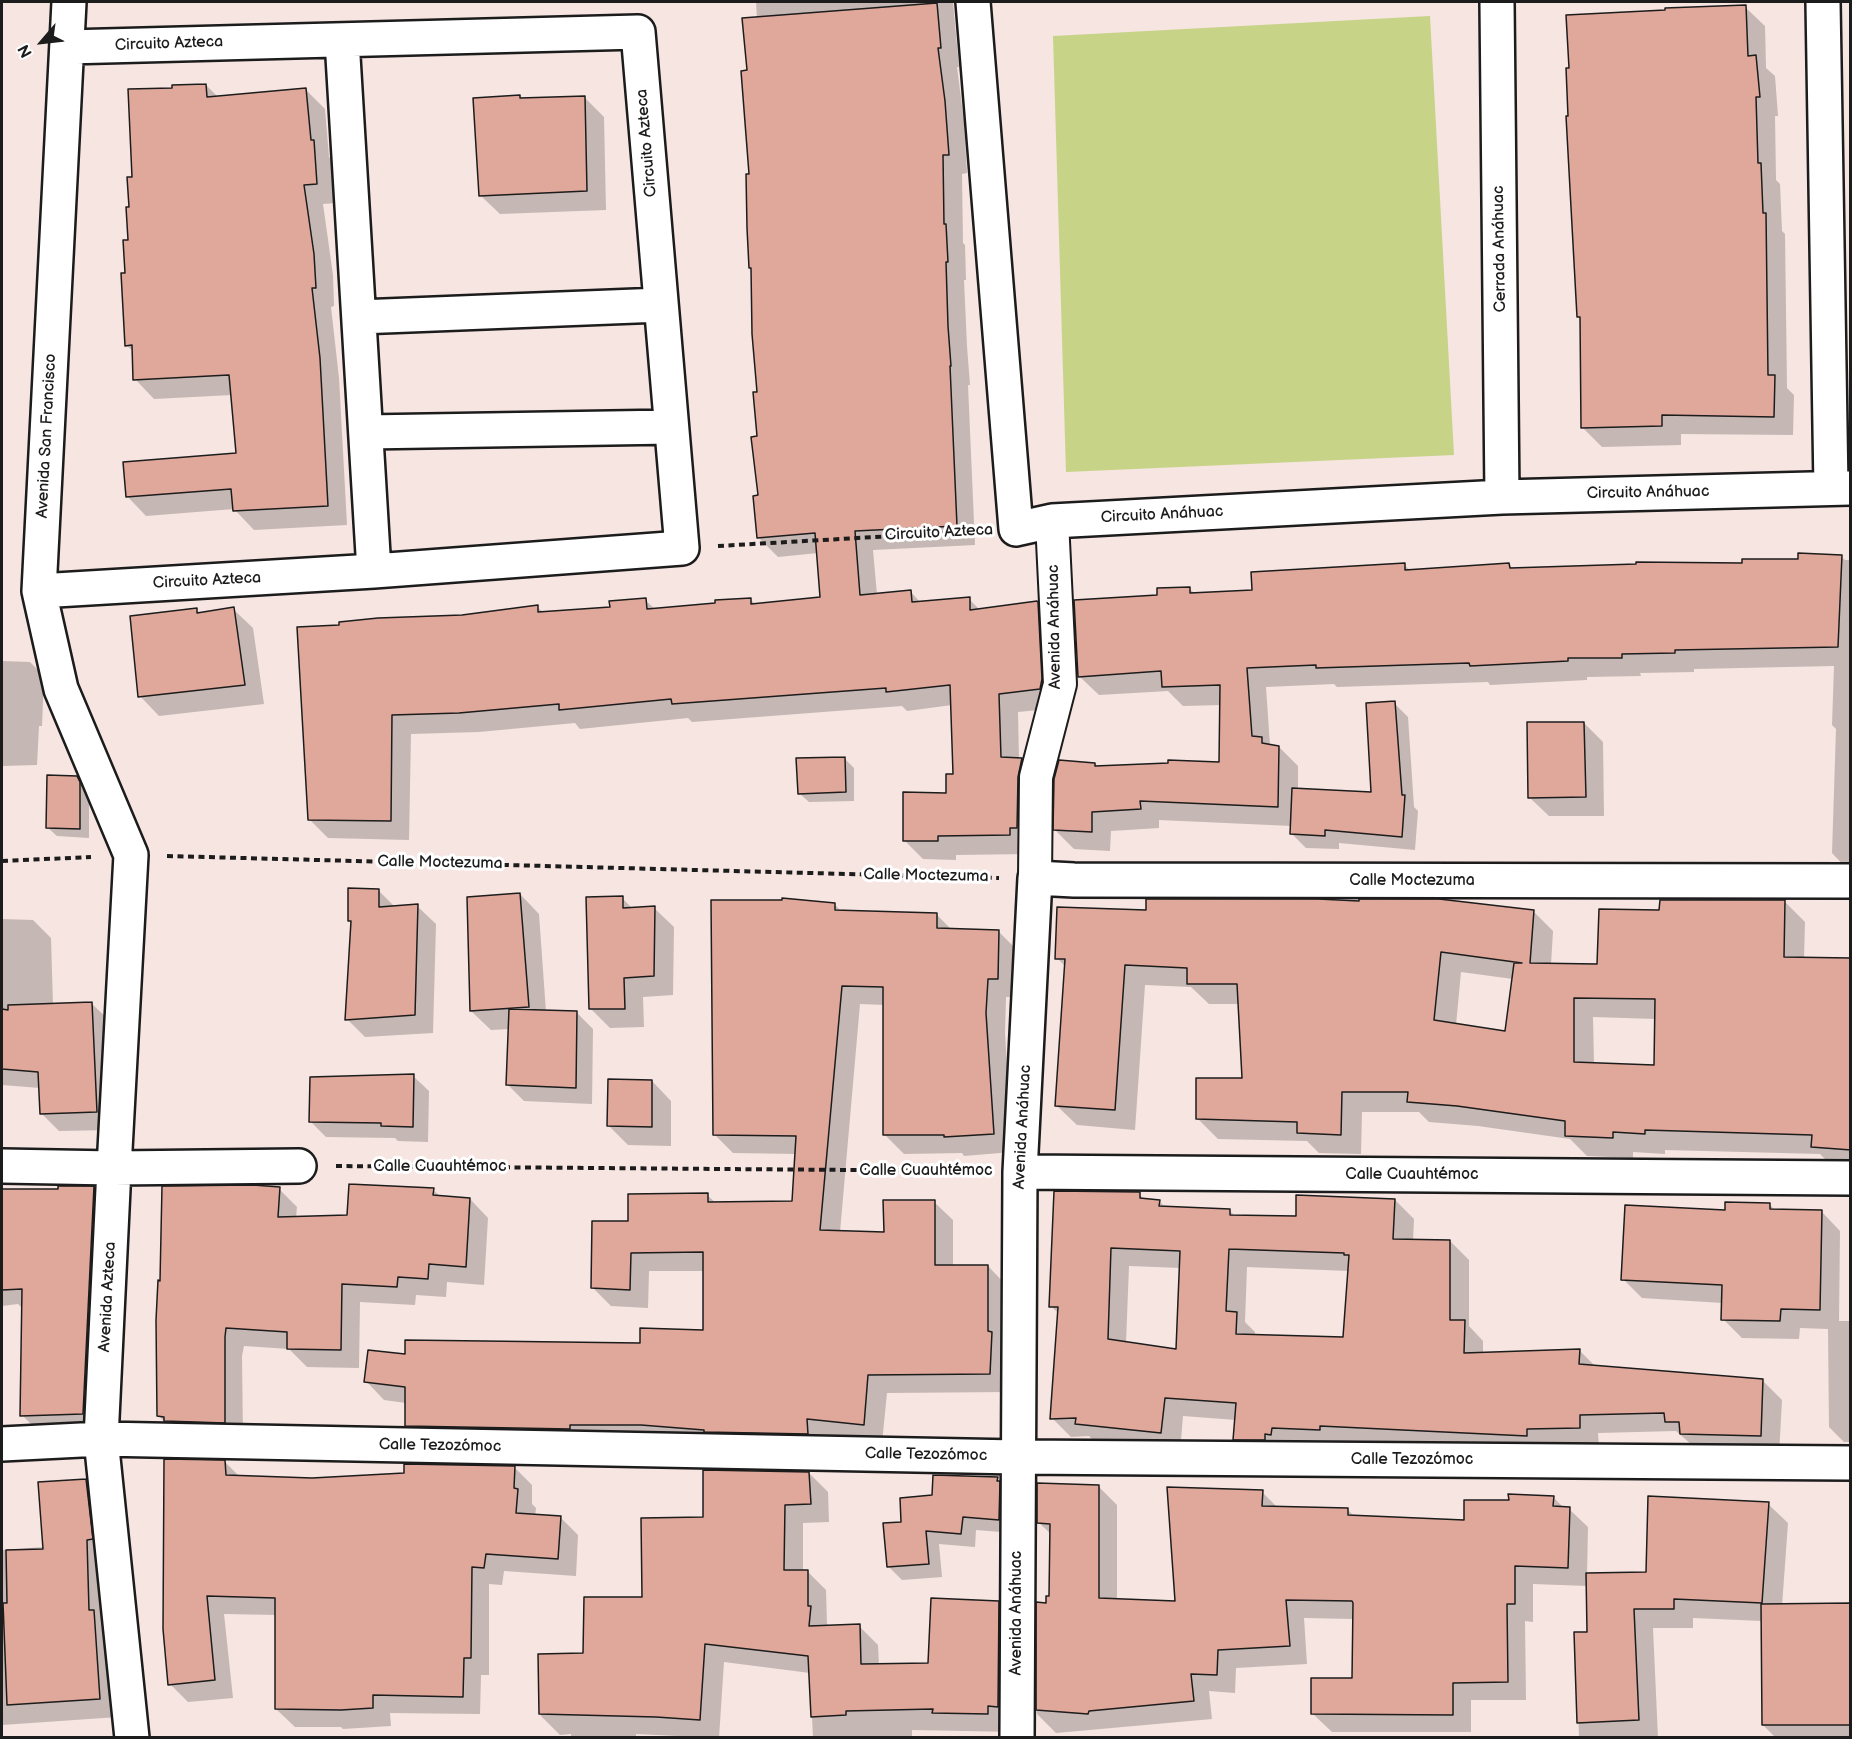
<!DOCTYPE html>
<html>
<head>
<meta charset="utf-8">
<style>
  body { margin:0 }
  #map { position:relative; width:1852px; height:1739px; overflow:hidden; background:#f6e5e1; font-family:"Balsamiq Sans",sans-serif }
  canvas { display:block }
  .frame { position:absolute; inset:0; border:3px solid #1c1c1c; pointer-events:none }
  .north { position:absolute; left:12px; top:12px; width:60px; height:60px; -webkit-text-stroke:4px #fff; paint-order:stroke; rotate:242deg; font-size:16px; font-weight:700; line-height:24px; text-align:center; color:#1c1c1c }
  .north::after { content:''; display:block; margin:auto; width:21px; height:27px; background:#1c1c1c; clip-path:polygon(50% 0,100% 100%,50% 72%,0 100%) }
</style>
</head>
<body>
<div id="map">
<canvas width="1852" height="1739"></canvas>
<div class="frame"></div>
<div class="north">N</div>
</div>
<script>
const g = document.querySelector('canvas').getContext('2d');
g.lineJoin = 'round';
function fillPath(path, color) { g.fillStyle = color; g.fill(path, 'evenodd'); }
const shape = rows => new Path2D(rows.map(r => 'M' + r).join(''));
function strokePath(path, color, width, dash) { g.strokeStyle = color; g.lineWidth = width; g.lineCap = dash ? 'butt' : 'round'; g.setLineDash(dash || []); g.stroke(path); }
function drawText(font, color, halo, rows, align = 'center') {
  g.font = font + ' "Balsamiq Sans",sans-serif'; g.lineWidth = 6; g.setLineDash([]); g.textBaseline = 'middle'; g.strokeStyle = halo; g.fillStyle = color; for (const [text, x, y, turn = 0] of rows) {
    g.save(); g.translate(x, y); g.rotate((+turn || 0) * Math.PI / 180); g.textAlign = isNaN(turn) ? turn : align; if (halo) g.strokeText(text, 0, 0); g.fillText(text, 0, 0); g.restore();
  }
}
fillPath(shape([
  [1430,16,1454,455,1066,472,1053,36]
]), '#c7d387');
fillPath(shape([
  [756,2,953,2,959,67,957,67,964,122,967,173,962,174,963,243,965,245,966,280,964,280,967,346,970,385,968,385,975,545,873,550,877,595,910,591,921,603,969,599,980,610,1036,602,1057,623,1059,708,1018,712,1019,760,1041,779,1028,854,956,855,956,860,923,859,904,840,948,794,955,776,952,705,907,711,902,706,692,722,688,718,580,729,575,723,479,732,411,734,409,840,328,838,309,819,462,616,537,607,544,613,611,609,645,600,656,610,750,599,756,605,822,598,818,553,778,557,758,537,759,393,750,176,749,71,757,18],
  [1745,7,1765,26,1766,68,1775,76,1778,116,1775,116,1776,180,1780,184,1782,231,1785,234,1787,388,1794,395,1793,435,1681,434,1681,445,1602,447,1582,427,1582,320,1578,316],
  [206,85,218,97,306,90,325,109,329,157,333,161,336,203,323,204,333,275,334,306,331,307,339,378,347,525,254,530,234,509,146,516,127,496,237,455,232,395,154,399,135,379,134,352,126,345,127,274,133,178,174,89],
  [519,96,522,99,585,98,604,117,606,210,500,214,480,195],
  [1841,557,1845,560,1850,560,1850,872,1832,853,1836,729,1832,725,1834,666,1694,669,1694,672,1640,673,1641,676,1587,677,1587,680,1490,685,1488,682,1337,687,1334,684,1266,687,1270,746,1279,747,1298,766,1298,790,1372,794,1394,703,1408,717,1414,807,1418,811,1415,850,1339,843,1339,849,1306,848,1292,834,1292,826,1159,820,1159,828,1111,831,1110,851,1074,849,1055,830,1094,764,1097,767,1221,764,1222,705,1183,706,1168,691,1099,695,1079,676,1159,596,1189,588,1195,594,1254,591,1404,565,1411,571,1509,565,1513,569,1744,564],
  [233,609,253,628,264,704,159,716,140,696,197,610,201,614],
  [2,661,30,662,44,676,42,726,39,726,37,765,2,766],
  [1584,723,1603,742,1604,816,1549,816,1529,797],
  [844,758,854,768,854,801,809,802,799,793],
  [77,777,86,787,89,793,89,838,57,836,47,827],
  [378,890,395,907,417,906,436,924,433,1033,365,1037,347,1019,352,923,349,920],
  [520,894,539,914,546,1012,576,1012,593,1029,592,1104,524,1101,507,1084,510,1029,491,1030,471,1011],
  [622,898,633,909,654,908,674,927,673,995,643,997,644,1027,610,1028,590,1008],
  [1784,901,1805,922,1804,959,1850,960,1850,1168,1833,1167,1820,1154,1665,1150,1665,1154,1633,1152,1633,1158,1587,1156,1570,1139,1478,1126,1429,1122,1419,1112,1362,1112,1361,1154,1319,1153,1307,1141,1218,1139,1198,1119,1244,1079,1240,1004,1209,1004,1191,987,1145,985,1135,1130,1077,1125,1056,1105,1066,967,1057,958,1147,912,1533,911,1553,931,1551,965,1599,965,1660,912],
  [1461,972,1513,979,1506,1033,1456,1025],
  [1593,1017,1656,1019,1655,1066,1594,1064],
  [835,905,842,912,937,915,952,930,998,931,1017,950,1016,997,1006,997,1005,1033,1012,1152,964,1156,962,1153,904,1154,885,1135,885,1005,860,1004,840,1232,885,1233,934,1202,953,1220,953,1266,988,1266,1006,1285,1008,1392,887,1393,882,1443,425,1444,406,1426,406,1403,384,1400,366,1381,407,1356,641,1344,704,1331,704,1271,649,1271,648,1308,611,1306,592,1287,630,1223,707,1195,716,1203,794,1202,797,1154,733,1153,714,1134],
  [2,919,33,920,51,938,53,1005,91,1003,110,1021,114,1130,59,1131,41,1113,40,1088,2,1085],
  [413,1076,429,1091,428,1142,398,1141,395,1138,326,1137,310,1121],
  [652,1081,671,1101,671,1146,628,1145,608,1125],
  [94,1188,113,1207,102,1432,41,1434,22,1415,22,1308,18,1304,2,1306,2,1191],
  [279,1189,297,1207,296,1218,349,1216,433,1190,441,1197,470,1199,488,1218,484,1285,447,1282,446,1297,416,1295,415,1305,360,1302,359,1368,307,1367,289,1349,244,1346,242,1356,243,1440,177,1434,159,1416],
  [1139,1194,1145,1200,1159,1201,1166,1208,1229,1210,1235,1216,1297,1218,1395,1200,1414,1219,1413,1241,1450,1241,1469,1260,1469,1326,1483,1341,1483,1354,1579,1350,1596,1367,1763,1381,1782,1400,1779,1455,1700,1452,1676,1431,1598,1433,1599,1447,1253,1458,1234,1439,1236,1420,1183,1416,1180,1452,1096,1443,1089,1436,1071,1437,1052,1418,1059,1314,1051,1306],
  [1129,1266,1181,1268,1177,1351,1126,1343],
  [1247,1267,1349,1271,1345,1339,1255,1336,1255,1332,1245,1322],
  [1770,1205,1775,1210,1821,1211,1840,1231,1839,1321,1850,1321,1850,1442,1844,1442,1829,1427,1828,1329,1800,1328,1799,1339,1742,1338,1723,1319,1723,1303,1642,1298,1623,1279,1726,1212],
  [225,1462,240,1477,312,1479,514,1467,532,1485,532,1504,536,1508,535,1516,560,1517,578,1535,576,1576,504,1571,502,1585,489,1584,489,1675,481,1675,480,1714,390,1713,391,1726,343,1729,341,1727,295,1727,276,1709,276,1615,224,1614,233,1698,188,1702,170,1684],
  [809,1473,828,1492,829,1522,803,1523,803,1571,807,1571,826,1590,827,1624,830,1627,859,1626,878,1645,879,1665,929,1665,998,1602,1017,1621,1017,1732,912,1730,912,1738,813,1738,810,1673,724,1662,719,1738,636,1734,636,1738,571,1738,571,1734,560,1735,541,1716,539,1656,584,1655,643,1599,705,1519],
  [997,1479,1011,1492,1013,1533,976,1530,975,1547,939,1544,942,1577,902,1580,888,1566,903,1523],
  [86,1480,104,1499,118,1717,2,1725,2,1550,44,1547],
  [1098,1486,1117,1505,1117,1600,1176,1603,1262,1492,1278,1508,1348,1510,1354,1516,1466,1521,1511,1502,1553,1497,1564,1508,1569,1509,1588,1527,1587,1575,1647,1574,1768,1504,1788,1523,1782,1606,1850,1605,1850,1738,1776,1738,1763,1725,1762,1621,1693,1618,1693,1628,1653,1628,1658,1738,1579,1738,1576,1634,1588,1634,1588,1586,1533,1584,1533,1622,1525,1621,1526,1700,1471,1700,1471,1732,1332,1732,1313,1714,1353,1680,1354,1619,1304,1618,1307,1664,1236,1668,1235,1693,1209,1691,1212,1719,1056,1733,1037,1714,1038,1604,1047,1604,1051,1597,1052,1535,1038,1522]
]), '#0003');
const building = shape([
  [937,3,941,48,938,48,945,101,949,155,943,155,944,224,946,224,948,262,946,262,948,326,951,366,950,366,957,526,855,531,860,595,911,590,912,602,970,597,970,610,1037,601,1038,602,1042,679,1040,689,999,694,1001,757,1022,758,1018,777,1017,828,1010,828,1010,835,938,836,938,841,903,841,903,792,946,793,946,774,953,774,950,685,886,692,886,688,672,704,671,699,559,710,559,704,459,713,392,715,391,821,308,820,297,627,339,625,339,622,378,618,462,615,538,605,538,612,610,607,609,601,646,598,647,609,715,603,715,600,751,598,751,604,820,597,815,533,757,538,753,496,758,495,751,437,757,436,753,392,757,392,752,334,751,268,749,268,747,228,746,174,749,174,741,71,747,70,742,18,937,3],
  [1746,5,1748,56,1756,55,1760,97,1756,97,1758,163,1761,163,1763,213,1766,213,1768,375,1775,375,1774,417,1662,415,1662,426,1581,428,1580,317,1577,317,1566,116,1568,116,1566,68,1569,68,1566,15,1665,10,1665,8,1746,5],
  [206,84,207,97,306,88,311,140,314,140,317,184,304,185,314,254,316,288,312,288,320,358,328,506,233,511,231,489,126,497,123,462,236,453,229,375,133,380,132,345,125,346,121,273,125,273,123,240,128,240,126,207,129,207,127,177,132,177,128,89,172,88,172,85,206,84],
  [520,95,520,98,585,96,587,191,479,196,473,98,520,95],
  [1798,553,1842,555,1838,647,1675,650,1675,653,1622,654,1622,658,1568,658,1568,661,1470,666,1469,663,1316,668,1316,665,1247,668,1252,736,1262,737,1262,743,1279,746,1278,807,1140,801,1141,809,1092,812,1092,832,1053,830,1054,779,1059,760,1095,763,1095,766,1168,763,1168,760,1219,762,1220,685,1162,687,1161,671,1078,677,1074,600,1157,595,1157,588,1190,587,1190,593,1252,590,1251,572,1405,563,1405,570,1509,563,1510,568,1636,564,1636,562,1742,563,1742,559,1798,559,1798,553],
  [234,607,245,685,138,697,130,616,197,608,197,613,234,607],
  [1395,701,1402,795,1405,795,1402,837,1325,830,1325,836,1290,834,1292,788,1371,792,1366,703,1395,701],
  [1527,722,1584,722,1586,797,1528,798,1527,722],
  [845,757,846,792,798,794,796,758,845,757],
  [47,775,77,776,80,782,80,829,46,828,47,775],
  [348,888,379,889,379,907,418,904,415,1015,345,1020,351,921,348,921,348,888],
  [520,893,529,1007,470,1011,467,897,520,893],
  [623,896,623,908,655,906,654,976,624,978,625,1009,589,1009,586,897,623,896],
  [782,898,835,903,835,910,937,913,937,928,999,930,998,979,988,979,986,1013,994,1134,944,1137,944,1135,883,1135,883,987,842,986,820,1230,884,1232,883,1200,935,1200,935,1265,988,1265,988,1331,992,1332,990,1374,868,1375,864,1425,807,1419,808,1434,704,1432,704,1430,641,1425,570,1425,570,1429,405,1426,405,1387,364,1382,368,1350,405,1354,405,1340,640,1343,640,1328,703,1330,703,1252,631,1253,630,1290,591,1288,592,1221,628,1221,628,1194,708,1193,708,1202,792,1201,796,1136,713,1135,711,900,782,900,782,898],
  [1146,899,1318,899,1359,901,1359,899,1439,899,1534,910,1530,963,1597,964,1599,909,1659,910,1660,900,1785,900,1784,957,1851,958,1851,1150,1811,1147,1812,1135,1645,1130,1645,1134,1613,1132,1613,1138,1565,1136,1565,1121,1457,1106,1407,1102,1408,1092,1342,1092,1341,1135,1297,1133,1297,1122,1196,1119,1196,1078,1242,1078,1237,984,1187,984,1187,968,1125,965,1115,1110,1055,1106,1065,959,1055,959,1057,907,1146,910,1146,899],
  [1441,952,1522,963,1514,963,1505,1031,1434,1020,1441,952],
  [1574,998,1655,999,1654,1065,1574,1062,1574,998],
  [92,1002,97,1112,40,1114,38,1072,2,1069,2,1009,8,1010,8,1005,92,1002],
  [509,1009,577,1011,576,1088,506,1085,509,1009],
  [414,1074,413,1127,381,1126,381,1123,309,1122,310,1077,414,1074],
  [608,1079,652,1080,652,1127,607,1126,608,1079],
  [349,1184,434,1188,433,1195,470,1198,466,1267,429,1264,428,1279,398,1277,397,1287,342,1284,341,1350,287,1349,287,1332,226,1328,225,1337,225,1423,164,1421,164,1417,157,1416,156,1320,158,1280,160,1281,162,1186,253,1185,280,1187,278,1217,347,1215,349,1184],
  [58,1186,94,1186,83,1414,20,1416,22,1289,2,1290,2,1189,58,1189,58,1186],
  [1054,1191,1140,1192,1140,1198,1160,1200,1159,1206,1230,1209,1230,1215,1296,1216,1296,1195,1395,1199,1393,1239,1450,1240,1450,1320,1465,1320,1464,1353,1580,1349,1579,1364,1763,1379,1761,1436,1680,1434,1679,1422,1665,1422,1664,1413,1580,1415,1580,1428,1527,1429,1527,1436,1320,1426,1320,1430,1272,1428,1271,1435,1265,1434,1265,1440,1233,1440,1236,1403,1165,1398,1161,1433,1075,1424,1076,1418,1050,1419,1058,1307,1049,1307,1054,1191],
  [1111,1248,1180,1251,1176,1349,1108,1339,1111,1248],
  [1229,1249,1344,1253,1344,1255,1349,1255,1343,1337,1236,1334,1237,1312,1226,1311,1229,1249],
  [1725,1202,1770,1203,1770,1209,1822,1210,1820,1310,1781,1309,1780,1321,1721,1320,1722,1285,1621,1280,1625,1205,1725,1210,1725,1202],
  [164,1459,225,1460,226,1475,312,1478,404,1473,404,1464,515,1466,514,1488,518,1489,516,1513,561,1516,558,1559,486,1554,484,1568,472,1567,471,1658,464,1658,463,1697,373,1695,373,1708,341,1710,275,1709,275,1598,207,1596,215,1680,168,1685,163,1629,164,1459],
  [703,1470,809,1472,811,1504,785,1505,784,1570,808,1570,808,1606,811,1606,809,1626,860,1624,861,1664,928,1663,931,1598,999,1601,998,1707,988,1706,988,1714,932,1713,933,1709,846,1711,846,1715,811,1717,808,1656,705,1644,700,1720,656,1717,539,1714,538,1654,583,1653,584,1597,642,1597,641,1518,703,1517,703,1470],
  [933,1475,998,1477,997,1481,1000,1481,999,1520,963,1517,961,1534,926,1531,929,1564,887,1567,883,1523,901,1522,900,1498,932,1495,933,1475],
  [86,1479,93,1539,87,1540,89,1610,94,1610,100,1699,7,1705,3,1603,7,1603,6,1550,43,1549,38,1482,86,1479],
  [1037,1483,1099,1485,1099,1598,1175,1601,1167,1487,1263,1490,1262,1506,1348,1508,1348,1515,1464,1520,1464,1500,1509,1500,1508,1494,1554,1496,1553,1506,1570,1507,1568,1568,1515,1566,1515,1604,1507,1604,1508,1682,1453,1683,1453,1715,1311,1714,1311,1678,1352,1678,1353,1603,1352,1601,1286,1600,1290,1646,1218,1650,1217,1675,1191,1674,1194,1701,1089,1711,1088,1714,1036,1710,1036,1602,1046,1603,1046,1596,1049,1596,1050,1524,1037,1523,1037,1483],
  [1648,1496,1769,1502,1762,1603,1674,1599,1674,1609,1634,1609,1639,1720,1577,1723,1574,1632,1587,1632,1586,1573,1646,1572,1648,1496],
  [1851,1603,1851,1725,1762,1725,1761,1604,1851,1603]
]);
fillPath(building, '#e0a89a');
strokePath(building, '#1c1c1c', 1.5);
const pedestrian = shape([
  [1035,878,1036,777,1060,684,1052,521]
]);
const minor = shape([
  [69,2,39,591,61,689,131,855,114,1168,101,1439,132,1738],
  [973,2,1016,529,1052,521,1502,497,1850,488],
  [1497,2,1502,497],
  [1823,2,1831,488],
  [342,40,374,571],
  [359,317,661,305],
  [366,432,671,427],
  [39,591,374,571,682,548,638,32,67,47],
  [2,1166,114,1168,299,1166],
  [1020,1172,1850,1178],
  [2,1444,101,1439,1017,1457,1850,1463],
  [1017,1738,1020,1172,1035,878,1074,880,1850,881]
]);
strokePath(pedestrian, '#1c1c1c', 36);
strokePath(minor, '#1c1c1c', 38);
strokePath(shape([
  [718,546,980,531],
  [167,856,999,878],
  [2,861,91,857],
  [336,1166,983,1171]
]), '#1c1c1c', 4, [6, 4.5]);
strokePath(pedestrian, '#fff', 32);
strokePath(minor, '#fff', 33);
drawText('16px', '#1c1c1c', '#fff', [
  ["Circuito Azteca",169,44,-2],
  ["Circuito Azteca",647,143,-95],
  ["Cerrada Anáhuac",1500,249,-91],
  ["Avenida San Francisco",47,436,-87],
  ["Circuito Anáhuac",1648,493,-1],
  ["Circuito Anáhuac",1162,515,-3],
  ["Circuito Azteca",939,533,-3],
  ["Circuito Azteca",207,581,-3],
  ["Avenida Anáhuac",1055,627,-91],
  ["Calle Moctezuma",440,863,1],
  ["Calle Moctezuma",926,876,1],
  ["Calle Moctezuma",1412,881],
  ["Avenida Anáhuac",1023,1127,-87],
  ["Calle Cuauhtémoc",440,1167],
  ["Calle Cuauhtémoc",926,1171],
  ["Calle Cuauhtémoc",1412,1175],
  ["Avenida Azteca",108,1297,-87],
  ["Calle Tezozómoc",440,1446,1],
  ["Calle Tezozómoc",926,1455,1],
  ["Calle Tezozómoc",1412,1460],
  ["Avenida Anáhuac",1017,1613,-90]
]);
</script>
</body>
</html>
